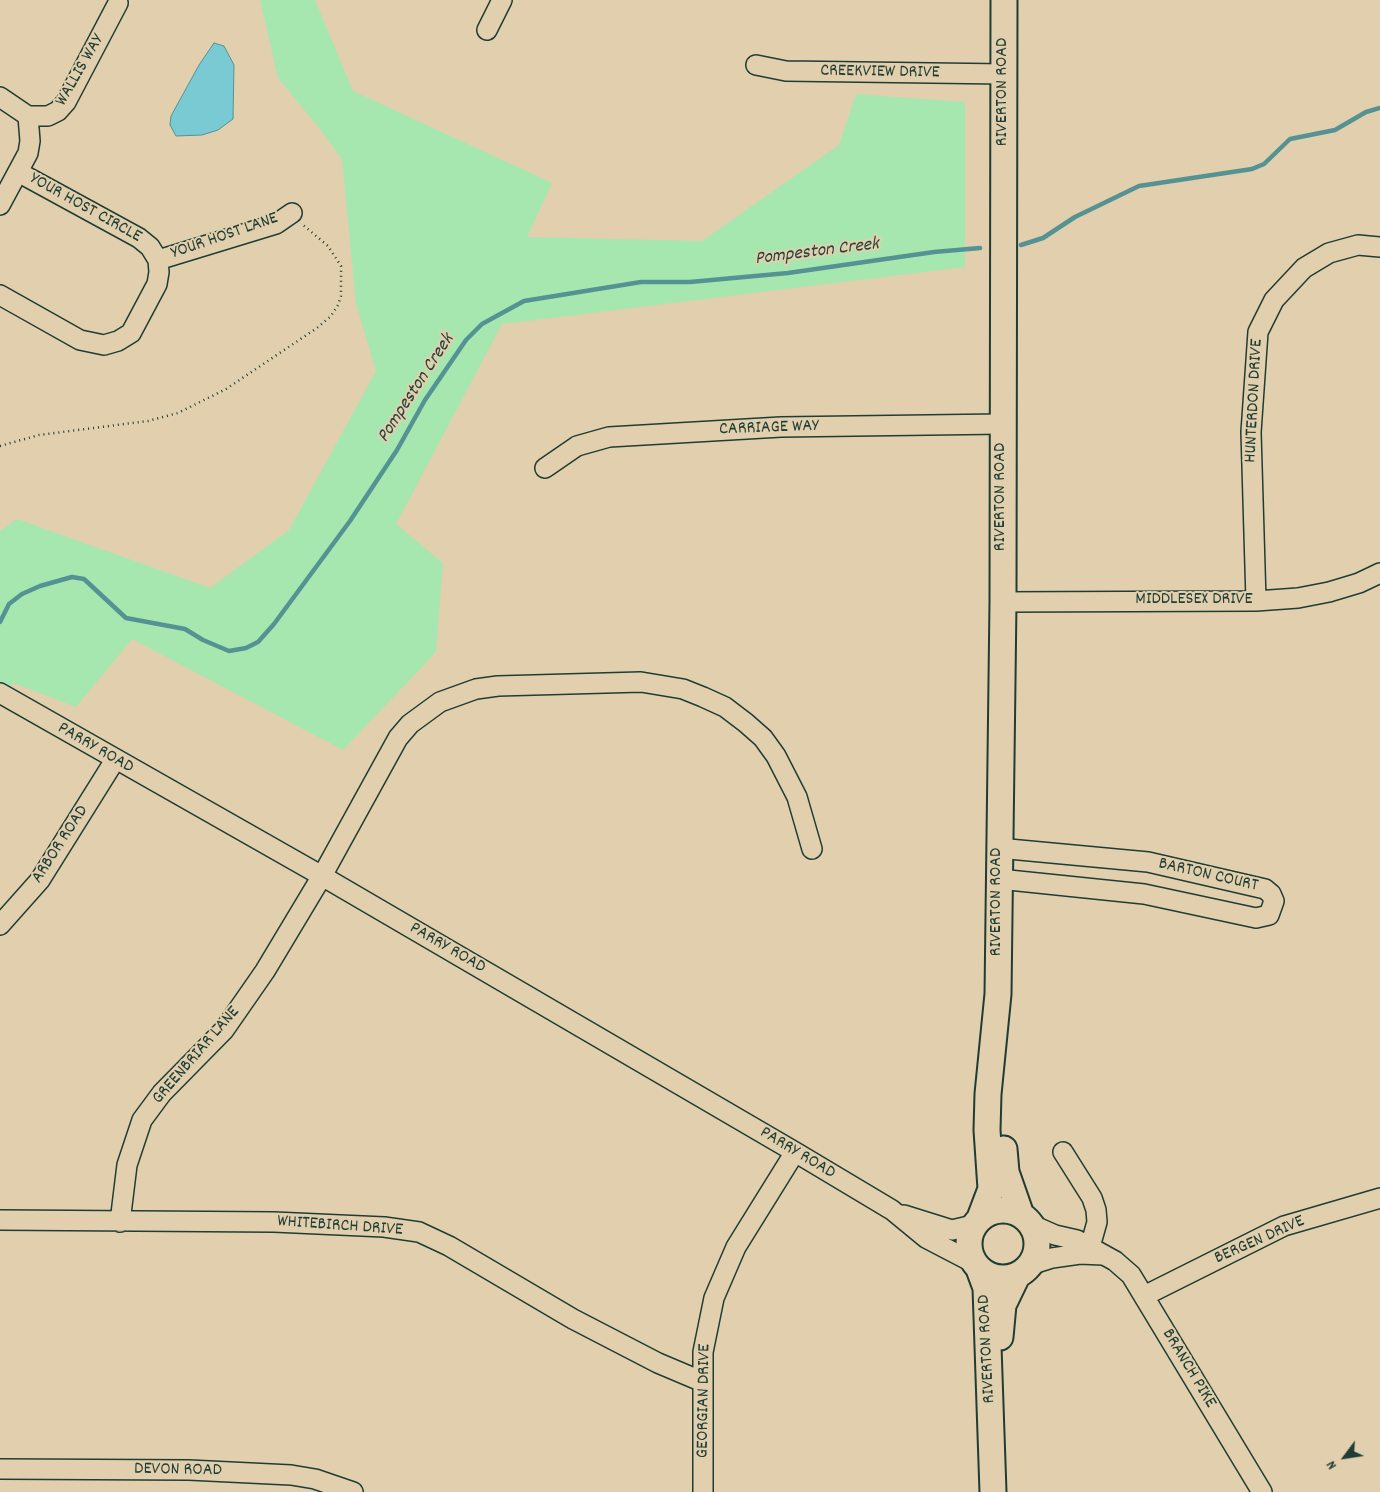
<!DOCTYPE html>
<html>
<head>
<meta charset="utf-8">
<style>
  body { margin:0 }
  #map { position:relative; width:1380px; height:1492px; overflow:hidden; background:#e1cfad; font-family:Dekko,sans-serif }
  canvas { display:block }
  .north { position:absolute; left:1320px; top:1432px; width:50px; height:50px; -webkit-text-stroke:4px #e1cfad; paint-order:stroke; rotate:239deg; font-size:14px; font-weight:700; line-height:20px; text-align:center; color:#1f3d34 }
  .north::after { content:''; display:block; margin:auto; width:18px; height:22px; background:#1f3d34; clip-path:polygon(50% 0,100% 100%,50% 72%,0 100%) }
</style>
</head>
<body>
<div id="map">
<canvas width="1380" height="1492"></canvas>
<div class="north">N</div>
</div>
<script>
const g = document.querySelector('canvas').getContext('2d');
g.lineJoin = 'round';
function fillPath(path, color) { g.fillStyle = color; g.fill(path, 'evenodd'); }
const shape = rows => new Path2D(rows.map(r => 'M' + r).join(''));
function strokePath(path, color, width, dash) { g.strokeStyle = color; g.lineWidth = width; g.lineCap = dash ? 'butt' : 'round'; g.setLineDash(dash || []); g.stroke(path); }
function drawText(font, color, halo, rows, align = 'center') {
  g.font = font + ' Dekko,sans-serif'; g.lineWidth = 4; g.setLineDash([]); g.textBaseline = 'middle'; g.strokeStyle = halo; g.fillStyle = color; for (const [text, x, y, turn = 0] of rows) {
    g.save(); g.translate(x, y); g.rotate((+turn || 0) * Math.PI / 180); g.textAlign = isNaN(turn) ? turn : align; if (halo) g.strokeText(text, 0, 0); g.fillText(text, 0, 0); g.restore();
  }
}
fillPath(shape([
  [260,0,315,0,353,91,552,183,527,237,702,241,839,145,856,94,965,102,965,267,502,324,396,524,443,563,436,652,343,750,132,639,76,707,14,683,0,694,0,531,17,519,210,588,289,530,376,371,356,304,342,160,320,129,278,78]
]), '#a6e7b0');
const water = shape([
  [214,43,224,46,234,65,233,119,218,130,202,135,176,136,170,125,171,116,199,65,214,43]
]);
fillPath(water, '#79cad3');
strokePath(water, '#559293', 1);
strokePath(shape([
  [1021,245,1043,238,1075,217,1139,186,1252,169,1264,164,1290,139,1335,130,1366,112,1380,108],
  [0,622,9,604,22,594,40,586,72,577,84,579,126,618,185,629,203,640,229,651,246,648,258,642,274,624,350,521,397,450,425,400,466,340,482,324,524,301,641,282,690,282,788,273,934,252,980,248]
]), '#559293', 4.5);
const minor = shape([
  [487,30,502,0],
  [756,65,786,71,1004,74],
  [0,97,28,116,30,141,28,153,0,205],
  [28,116,48,116,58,111,66,102,118,3],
  [158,260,276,224,292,213],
  [0,295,80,340,104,345,118,341,131,333,157,284,159,272,158,260,150,247,139,238,18,172],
  [545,468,577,446,609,437,781,427,1002,424],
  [1256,601,1251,432,1258,332,1274,300,1304,268,1329,253,1358,245,1380,247],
  [1003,602,1256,601,1298,598,1329,592,1359,583,1380,573],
  [0,693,322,876,795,1152,892,1210,926,1238,974,1263],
  [998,848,1148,862,1265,889,1271,894,1274,901,1269,915,1256,918,1144,894,999,879],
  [0,925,40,880,115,760],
  [1063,1152,1092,1198,1096,1210,1097,1222,1090,1247],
  [904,1215,952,1230,973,1225],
  [0,1220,274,1222,384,1227,419,1232,449,1246,573,1319,658,1363,703,1382],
  [120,1222,127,1165,142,1120,162,1093,224,1030,265,971,322,876,398,738,410,724,440,702,476,689,498,686,641,682,683,689,703,697,725,707,746,723,763,738,776,756,797,797,812,849],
  [1030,1224,1055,1235,1077,1240,1115,1261,1131,1275,1262,1492],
  [1030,1265,1052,1258,1080,1254,1103,1255],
  [1144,1296,1284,1226,1380,1198],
  [0,1469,189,1470,291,1475,315,1479,353,1492],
  [703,1492,703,1352,714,1298,736,1247,795,1152]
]);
const major = shape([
  [1004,1149,1006,1172,1021,1215],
  '969 1244a34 34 0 1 1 68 0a34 34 0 1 1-68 0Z',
  [980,1218,991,1189,987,1130,988,1094,998,994,1003,602,1004,0],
  [979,1269,986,1288,993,1492],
  [1000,1337,1003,1305,1017,1276]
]);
strokePath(minor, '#1f3d34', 22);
strokePath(major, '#1f3d34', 29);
strokePath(shape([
  [0,446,39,435,148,421,178,413,226,389,317,328,331,316,338,305,341,296,341,266,328,246,302,224]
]), '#1f3d34', 2.5, [1, 4]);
strokePath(minor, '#e1cfad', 19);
strokePath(major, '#e1cfad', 25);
drawText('18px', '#1f3d34', '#e1cfad', [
  ["WALLIS WAY",81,71,-60],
  ["CREEKVIEW DRIVE",880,73,1],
  ["RIVERTON ROAD",1004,92,-90],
  ["YOUR HOST CIRCLE",85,209,29],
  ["YOUR HOST LANE",225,237,-19],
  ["HUNTERDON DRIVE",1255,401,-87],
  ["CARRIAGE WAY",769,429,-2],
  ["RIVERTON ROAD",1002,497,-90],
  ["MIDDLESEX DRIVE",1194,601],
  ["PARRY ROAD",95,749,30],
  ["ARBOR ROAD",61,845,-57],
  ["BARTON COURT",1208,876,13],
  ["RIVERTON ROAD",998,902,-90],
  ["PARRY ROAD",447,949,30],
  ["GREENBRIAR LANE",197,1056,-49],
  ["PARRY ROAD",797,1154,31],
  ["WHITEBIRCH DRIVE",340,1227,4],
  ["BERGEN DRIVE",1260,1241,-24],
  ["RIVERTON ROAD",988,1349,-93],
  ["BRANCH PIKE",1188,1369,59],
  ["GEORGIAN DRIVE",705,1401,-89],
  ["DEVON ROAD",178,1471,1]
]);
drawText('italic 19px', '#24443c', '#e1cfad', [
  ["Pompeston Creek",817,253,-7],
  ["Pompeston Creek",417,389,-57]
]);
</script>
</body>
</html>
